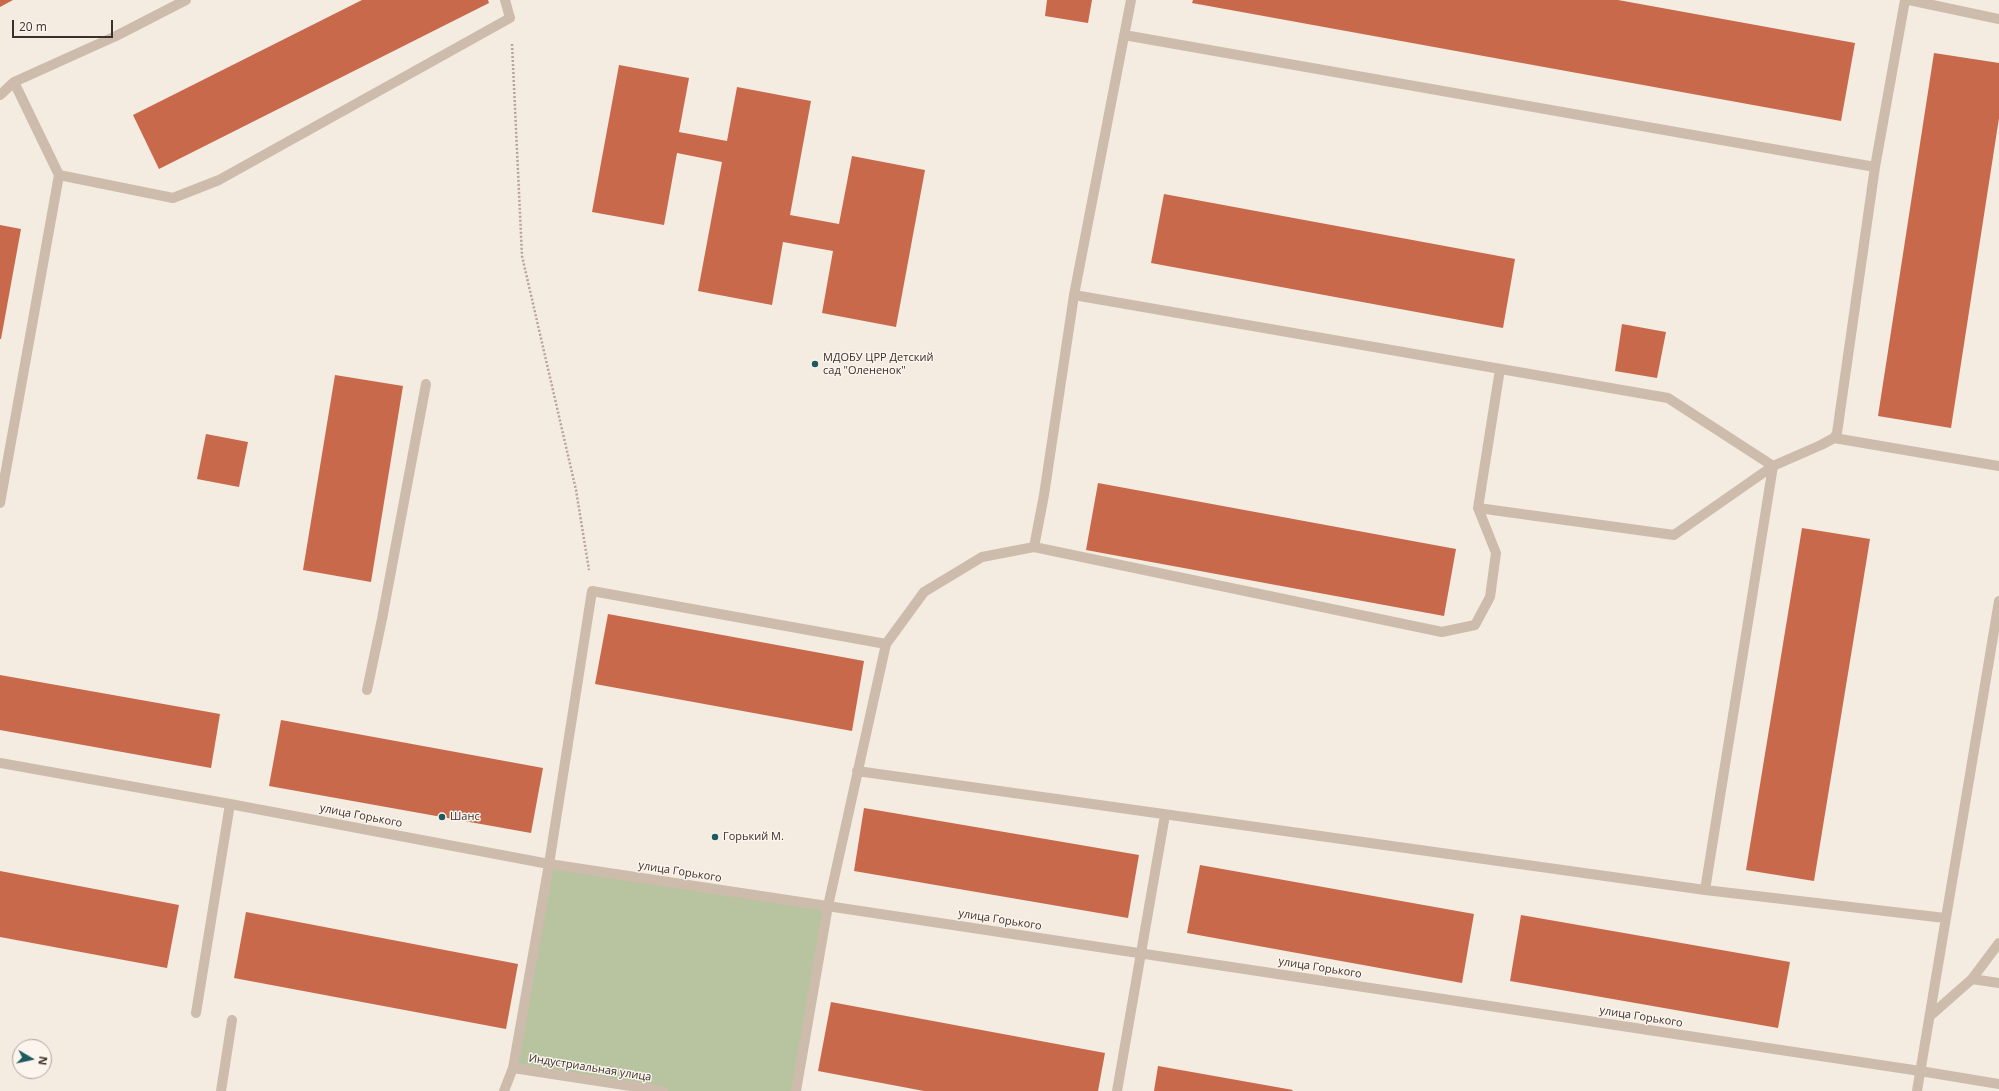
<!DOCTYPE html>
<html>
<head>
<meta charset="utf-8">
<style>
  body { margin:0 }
  #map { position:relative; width:1999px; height:1091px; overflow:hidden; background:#f4ebe1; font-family:"Open Sans",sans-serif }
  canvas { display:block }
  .north { position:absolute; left:12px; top:1039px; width:40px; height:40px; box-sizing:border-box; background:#fbf5ee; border:1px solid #aea6a0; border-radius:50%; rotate:99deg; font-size:11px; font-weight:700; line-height:16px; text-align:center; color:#3b302b }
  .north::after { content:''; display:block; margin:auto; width:14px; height:18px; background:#1f5a5e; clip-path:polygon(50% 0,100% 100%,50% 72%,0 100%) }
  .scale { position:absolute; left:12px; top:20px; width:101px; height:18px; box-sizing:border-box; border:2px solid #3b302b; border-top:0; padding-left:5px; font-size:12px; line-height:14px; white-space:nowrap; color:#3b302b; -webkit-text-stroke:3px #fbf5ee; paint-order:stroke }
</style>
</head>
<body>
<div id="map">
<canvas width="1999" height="1091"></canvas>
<div class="north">N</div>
<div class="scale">20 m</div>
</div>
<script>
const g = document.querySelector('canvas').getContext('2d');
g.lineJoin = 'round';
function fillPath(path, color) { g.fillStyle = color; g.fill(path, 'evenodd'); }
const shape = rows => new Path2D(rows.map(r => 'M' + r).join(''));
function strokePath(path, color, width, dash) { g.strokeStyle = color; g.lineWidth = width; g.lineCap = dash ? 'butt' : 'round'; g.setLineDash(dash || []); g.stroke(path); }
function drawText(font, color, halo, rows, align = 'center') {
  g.font = font + ' "Open Sans",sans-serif'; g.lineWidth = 3; g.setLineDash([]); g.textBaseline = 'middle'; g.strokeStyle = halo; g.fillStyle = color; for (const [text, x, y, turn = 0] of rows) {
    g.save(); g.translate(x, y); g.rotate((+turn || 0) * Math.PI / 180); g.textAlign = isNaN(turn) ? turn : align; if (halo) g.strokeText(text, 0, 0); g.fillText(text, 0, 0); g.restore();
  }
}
fillPath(shape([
  [549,864,828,906,796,1091,663,1091,513,1068]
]), '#b8c4a0');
fillPath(shape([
  [0,0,13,0,0,7],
  [362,0,488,0,489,3,159,169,133,115],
  [1047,0,1092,0,1088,23,1045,16],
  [1193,0,1618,0,1855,43,1841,121,1192,3],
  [1934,53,1999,63,1999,118,1951,428,1878,416],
  [619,65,689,78,679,132,727,141,737,87,811,101,790,215,839,224,852,156,925,170,896,327,822,313,833,251,783,242,772,305,698,291,722,162,677,153,664,225,592,212],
  [1164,194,1515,259,1503,328,1151,263],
  [0,225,21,229,1,339,0,339],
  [1622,324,1666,332,1657,378,1615,371],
  [335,375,403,386,371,582,303,570],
  [206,434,248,442,239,487,197,479],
  [1098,483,1456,549,1444,616,1086,550],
  [1802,528,1870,539,1814,881,1746,870],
  [608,614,864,661,852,731,595,684],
  [0,675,220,714,211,768,0,730],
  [281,720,543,768,531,833,269,786],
  [864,808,1139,855,1128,918,854,871],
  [1200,865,1474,914,1462,983,1187,933],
  [0,871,179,905,167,968,0,937],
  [246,912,518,964,506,1029,234,978],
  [1521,915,1790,962,1778,1028,1510,981],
  [831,1002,1105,1053,1098,1091,924,1091,818,1071],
  [1158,1066,1293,1090,1292,1091,1154,1091]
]), '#c8694b');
strokePath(shape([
  [512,44,522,256,576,490,589,570]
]), '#b9a596', 2.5, [2, 2]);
strokePath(shape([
  [1905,0,1875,167,1837,433,1834,438,1821,445,1773,466,1705,890,1945,918],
  [1909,0,1999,19],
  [1124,35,1875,167],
  [0,95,14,82,116,36,186,0],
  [59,175,173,198,219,180,510,18,505,0],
  [1834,438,1999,466],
  [0,503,59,175,14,82],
  [1478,508,1500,369],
  [1034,547,1442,632,1475,625,1490,597,1496,553,1478,508,1674,535,1773,466,1668,398,1074,295],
  [367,690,382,619,426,384],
  [0,763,230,804,549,864,1920,1071,1999,1084],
  [857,771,1705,890],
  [1972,979,1999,983],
  [196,1013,230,804],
  [1930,1016,1972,979,1999,943],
  [513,1068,549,864,592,591,886,644],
  [221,1091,232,1020],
  [504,1091,513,1068,663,1091],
  [796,1091,828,906,886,644,924,592,982,557,1034,547,1044,495,1074,295,1131,0],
  [1117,1091,1165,815],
  [1917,1091,1999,601]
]), '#cdbbac', 10);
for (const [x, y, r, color] of [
  [815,364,4,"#1f5a5e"],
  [442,817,4,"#1f5a5e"],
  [715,837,4,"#1f5a5e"]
]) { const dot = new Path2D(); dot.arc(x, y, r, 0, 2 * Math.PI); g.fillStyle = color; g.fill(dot); strokePath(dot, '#fbf5ee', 1.5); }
drawText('11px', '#3b302b', '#fbf5ee', [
  ["МДОБУ ЦРР Детский",823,358],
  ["сад \"Олененок\"",823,371],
  ["Шанс",450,817],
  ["Горький М.",723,837]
], 'left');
drawText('11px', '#3b302b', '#fbf5ee', [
  ["улица Горького",361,816,11],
  ["улица Горького",680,872,9],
  ["улица Горького",1000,920,9],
  ["улица Горького",1320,968,9],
  ["улица Горького",1641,1017,9],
  ["Индустриальная улица",590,1068,9]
]);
</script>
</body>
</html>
